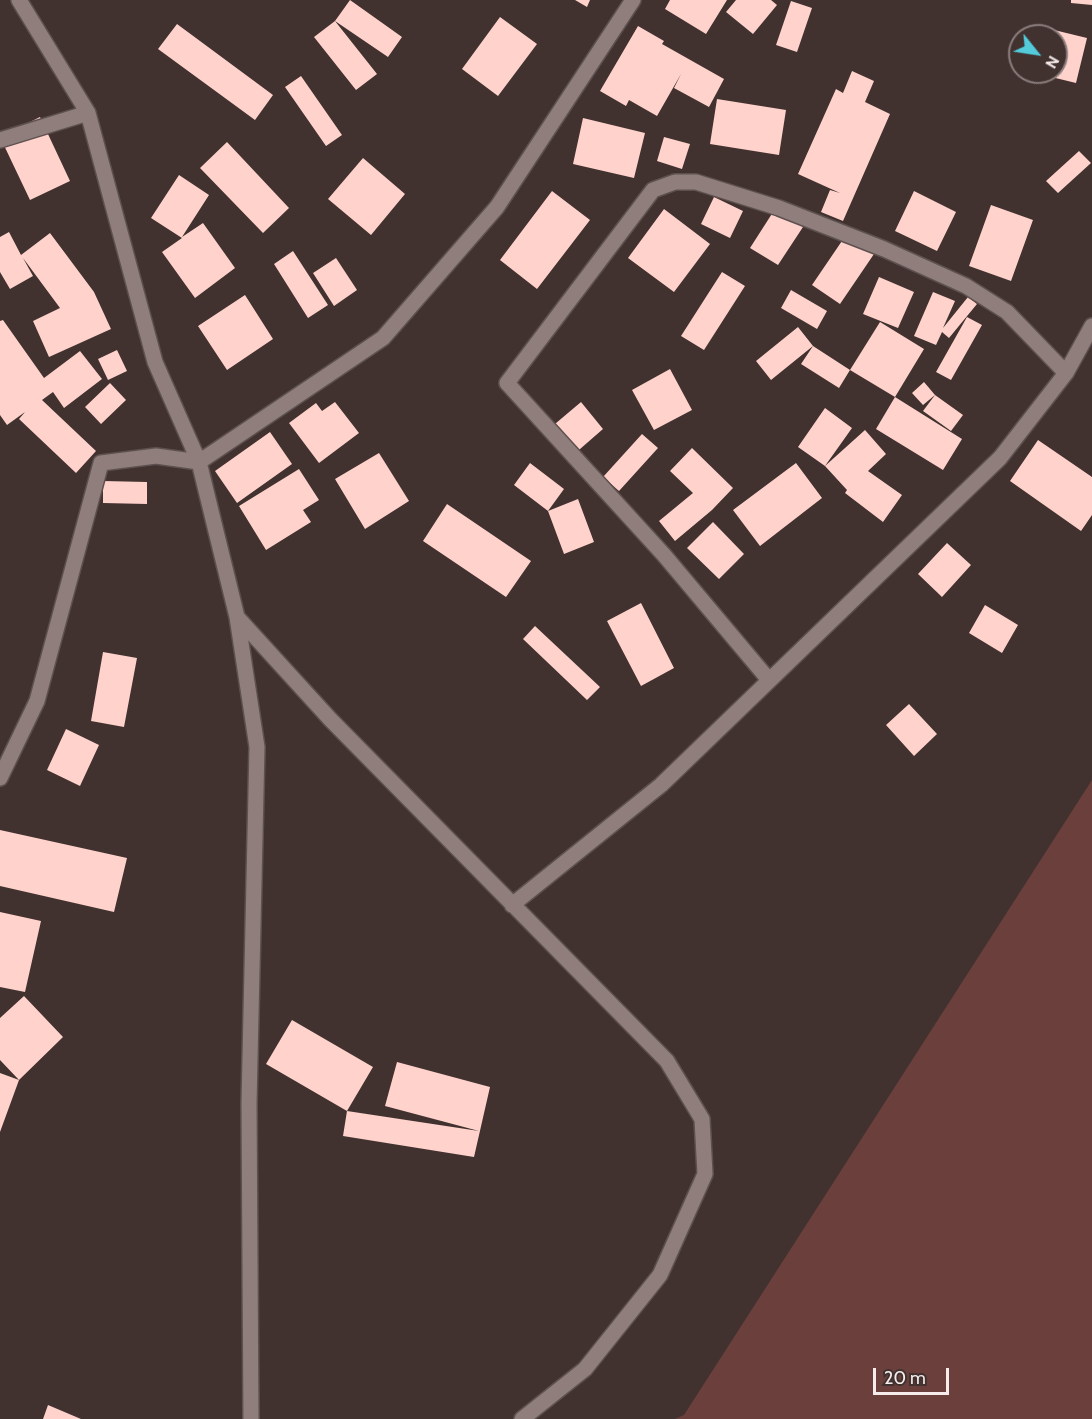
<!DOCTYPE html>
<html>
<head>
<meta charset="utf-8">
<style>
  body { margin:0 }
  #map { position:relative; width:1092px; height:1419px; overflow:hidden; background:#413230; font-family:Cabin,sans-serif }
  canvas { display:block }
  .north { position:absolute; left:1008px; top:24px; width:60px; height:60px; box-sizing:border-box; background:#413230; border:2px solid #897c7b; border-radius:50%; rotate:120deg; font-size:16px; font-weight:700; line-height:24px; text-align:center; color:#f6eceb }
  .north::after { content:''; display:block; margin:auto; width:21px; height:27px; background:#53cbda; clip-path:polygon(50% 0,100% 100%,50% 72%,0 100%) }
  .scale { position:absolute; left:873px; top:1368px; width:76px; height:27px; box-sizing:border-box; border:3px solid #f6eceb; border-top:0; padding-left:8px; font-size:18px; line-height:21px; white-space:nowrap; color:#f6eceb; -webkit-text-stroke:4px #413230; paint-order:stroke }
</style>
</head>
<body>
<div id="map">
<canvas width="1092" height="1419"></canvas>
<div class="north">N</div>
<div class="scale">20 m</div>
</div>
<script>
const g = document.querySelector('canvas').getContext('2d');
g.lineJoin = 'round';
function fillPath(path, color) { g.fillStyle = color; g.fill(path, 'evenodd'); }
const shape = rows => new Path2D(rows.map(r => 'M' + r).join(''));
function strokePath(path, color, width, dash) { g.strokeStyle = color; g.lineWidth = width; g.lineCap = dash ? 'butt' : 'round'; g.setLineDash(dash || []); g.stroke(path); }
fillPath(shape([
  [1092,780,1092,1419,675,1419,684,1415]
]), '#6b403c');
fillPath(shape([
  [350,0,402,37,388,57,335,21],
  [575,0,590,0,587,7],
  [670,0,727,0,706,34,665,9],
  [736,0,771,0,777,5,753,34,726,12],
  [1071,0,1092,0,1092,5,1071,3],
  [791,1,812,8,797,52,776,45],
  [500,17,537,44,498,96,462,69],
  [335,21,377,74,356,90,314,37],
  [177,24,273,95,255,120,158,49],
  [638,26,664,41,662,44,724,79,709,107,674,88,681,74,657,116,629,100,626,106,600,91],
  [1050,29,1087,38,1076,83,1035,73,1056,72,1056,36,1048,36],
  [852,71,874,81,865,102,890,114,843,221,821,212,830,190,840,193,798,174,836,89,843,93],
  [301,76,342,135,326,146,285,87],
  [717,99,786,110,779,155,710,144],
  [40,117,70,181,30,200,0,137],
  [583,118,645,133,634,178,573,164],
  [664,137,690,144,682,169,657,161],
  [227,142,289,208,263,233,200,168],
  [1079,151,1091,163,1058,193,1046,181],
  [363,158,405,194,371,235,328,199],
  [179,175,209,195,182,237,203,223,235,268,195,298,162,252,182,238,151,218],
  [552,191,590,220,537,289,500,260],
  [914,191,956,212,937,251,895,231],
  [714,197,743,211,730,238,701,224],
  [991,205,1033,220,1011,281,969,266],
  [664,209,710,244,674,292,628,258],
  [775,209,803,227,778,265,750,248],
  [9,232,21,255,50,233,94,292,111,329,49,357,33,321,60,308,23,258,33,276,10,289,0,272,0,237],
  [846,235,874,254,840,304,812,285],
  [293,251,328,305,308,318,274,264],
  [336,258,357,290,334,306,313,273],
  [722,272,745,286,704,350,681,336],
  [879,277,914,292,898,328,863,314],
  [791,290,827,311,817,329,781,308],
  [933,292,955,301,943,328,968,297,977,304,949,338,942,332,936,345,914,336],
  [245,295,273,339,227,370,198,326],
  [967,317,982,325,951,380,936,372],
  [3,320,44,378,80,351,102,379,64,408,53,392,42,400,96,451,76,473,19,419,25,412,7,425,0,415,0,321],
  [880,322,924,349,895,397,962,439,943,470,876,429,895,397,850,370],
  [798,327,813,346,771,380,756,361],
  [813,346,850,370,839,388,801,364],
  [117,350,127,371,108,380,98,359],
  [670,369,692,410,654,430,632,390],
  [924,382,935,395,963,415,951,431,923,411,935,395,923,405,912,393],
  [110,383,126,400,101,424,85,407],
  [335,402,359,433,319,463,289,423,316,403,322,411],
  [581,402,603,429,572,456,549,429],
  [825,408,852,428,825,466,865,430,886,454,868,471,902,495,883,522,845,493,847,490,825,466,798,447],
  [270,432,292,464,237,503,215,471],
  [642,434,658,448,619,491,603,477],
  [1038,440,1092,477,1092,515,1081,531,1010,481],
  [692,448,733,488,712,510,675,541,659,521,693,493,670,471],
  [379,453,409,501,365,529,335,479],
  [530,463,564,489,548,511,578,499,594,542,564,554,548,511,514,485],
  [796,463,822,498,760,546,733,510],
  [299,469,319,500,303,510,311,522,266,550,239,506],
  [103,481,147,482,147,504,103,503],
  [447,504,531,561,506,597,423,541],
  [713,522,744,554,719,579,687,548],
  [947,543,971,565,942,597,918,574],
  [641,603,674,668,641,686,607,621],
  [985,605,1018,625,1002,653,969,633],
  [535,626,600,687,587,700,523,639],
  [103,652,137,658,124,727,91,721],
  [909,704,937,734,914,756,886,725],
  [66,729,99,745,80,786,47,770],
  [0,830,127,858,114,912,0,886],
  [0,912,41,921,25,992,0,987],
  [24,996,63,1037,19,1080,0,1060,0,1018],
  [292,1020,373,1067,347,1111,266,1064],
  [397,1062,490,1087,474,1157,343,1136,347,1111,479,1131,385,1106],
  [0,1073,19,1080,0,1132],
  [48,1405,81,1419,43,1419]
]), '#ffd2cc');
const street = shape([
  [19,0,88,113,155,362,199,462,237,617,257,747,249,1103,251,1419],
  [0,140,88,113],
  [237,617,330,719,667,1061,702,1119,705,1174,660,1275,585,1369,522,1419],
  [769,680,664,555,507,383,653,190,675,182,696,182,779,208,884,249,966,286,1007,312,1066,373],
  [0,778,37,701,101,463,156,456,199,462,383,338,497,207,633,0],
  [512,905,661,785,1000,458,1066,373,1092,326]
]);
strokePath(street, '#5d514f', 18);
strokePath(street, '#907e7c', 15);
</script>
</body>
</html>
